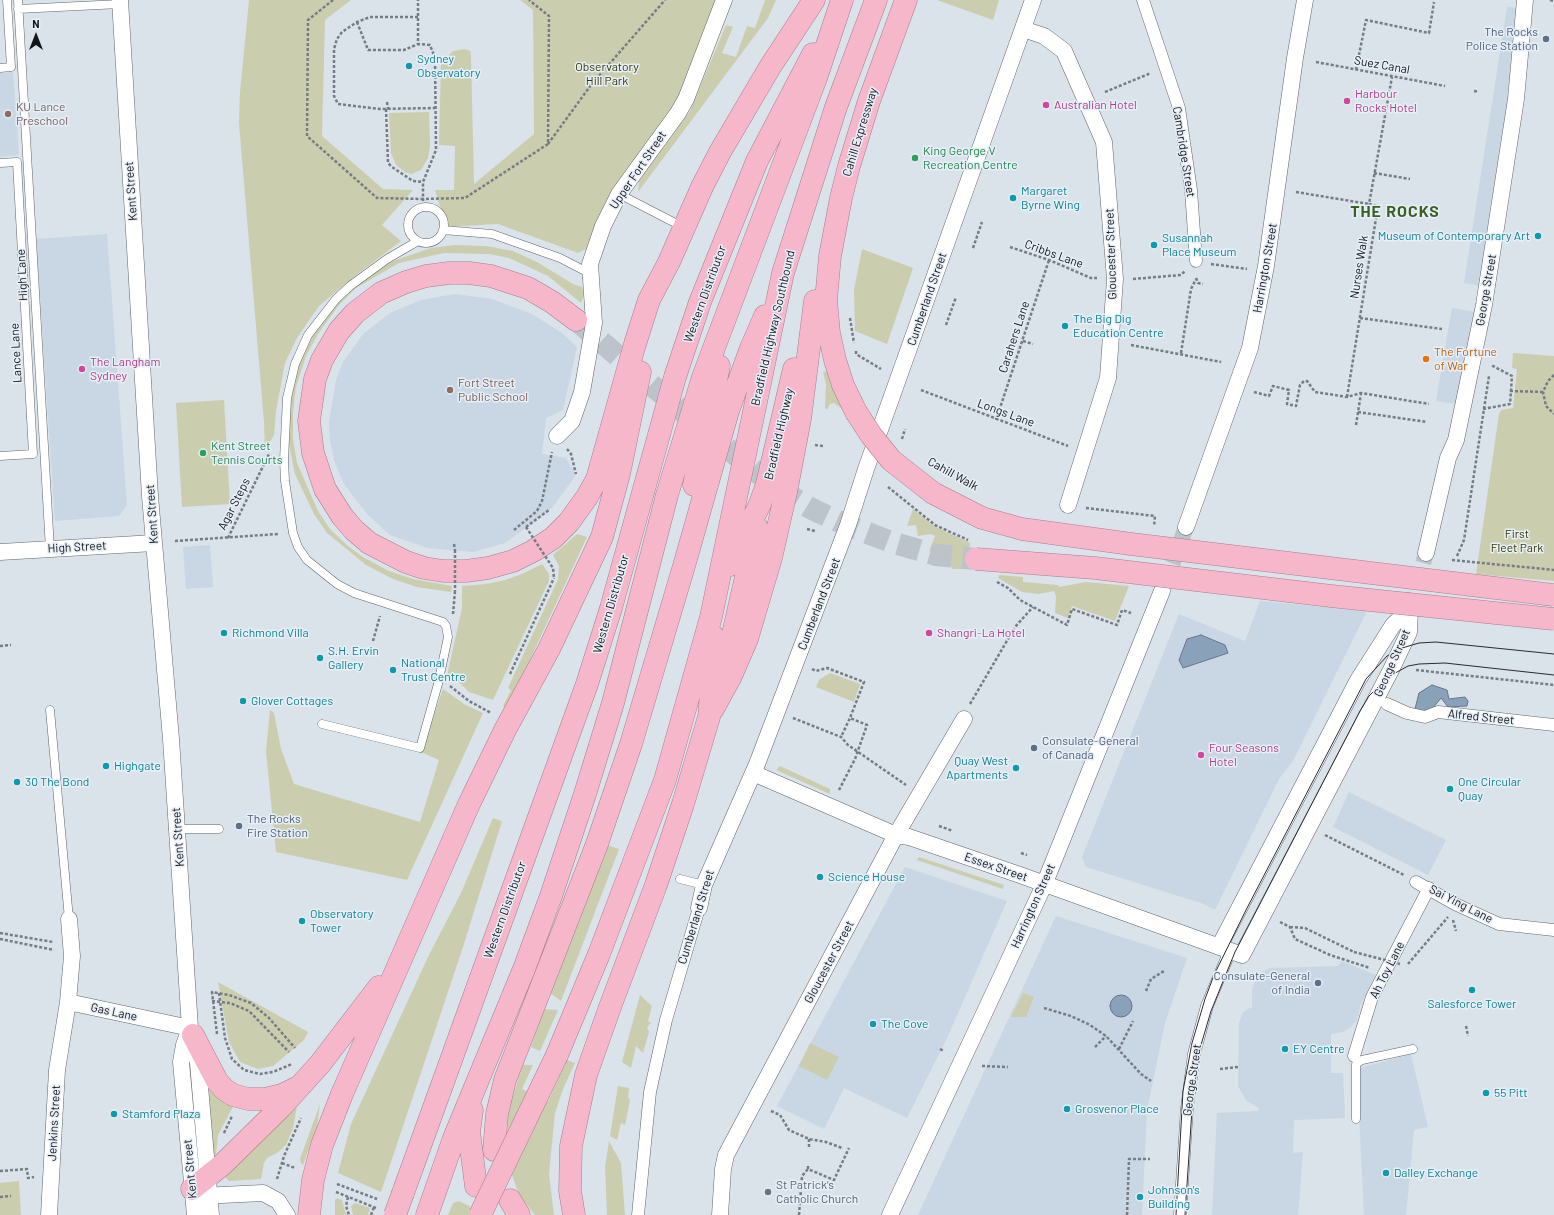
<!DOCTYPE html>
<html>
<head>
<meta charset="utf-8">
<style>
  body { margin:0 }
  #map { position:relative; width:1554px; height:1215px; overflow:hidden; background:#dae2ea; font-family:Barlow,sans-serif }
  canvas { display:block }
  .north { position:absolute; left:16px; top:16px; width:40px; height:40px; -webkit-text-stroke:3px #e7eff8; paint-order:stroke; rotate:0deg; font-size:11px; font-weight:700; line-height:16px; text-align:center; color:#131518 }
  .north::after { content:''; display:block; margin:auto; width:14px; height:18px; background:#131518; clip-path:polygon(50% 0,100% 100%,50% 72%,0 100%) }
</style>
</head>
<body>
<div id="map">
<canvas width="1554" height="1215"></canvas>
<div class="north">N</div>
</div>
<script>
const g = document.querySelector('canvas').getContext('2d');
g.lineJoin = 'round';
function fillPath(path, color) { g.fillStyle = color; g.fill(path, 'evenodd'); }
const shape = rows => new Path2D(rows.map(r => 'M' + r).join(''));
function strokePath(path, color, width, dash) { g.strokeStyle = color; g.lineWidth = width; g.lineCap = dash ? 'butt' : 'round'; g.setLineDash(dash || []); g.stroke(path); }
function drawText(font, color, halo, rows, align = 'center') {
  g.font = font + ' Barlow,sans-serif'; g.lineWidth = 3; g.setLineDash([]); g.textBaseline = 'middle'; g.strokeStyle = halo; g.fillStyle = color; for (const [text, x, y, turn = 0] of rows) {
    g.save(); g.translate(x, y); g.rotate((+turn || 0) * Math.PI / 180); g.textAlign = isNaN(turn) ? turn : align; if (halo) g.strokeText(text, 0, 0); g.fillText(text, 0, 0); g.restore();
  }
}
fillPath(shape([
  [1507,7,1519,8,1508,112,1482,286,1464,283],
  [13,72,19,155,0,157,0,73],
  [107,234,127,505,119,516,55,521,36,239],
  [455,294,492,299,532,314,562,333,577,347,563,410,546,418,542,454,566,458,576,475,552,508,530,525,505,543,473,552,428,548,390,535,367,514,344,484,335,463,330,441,329,422,336,380,343,362,363,334,390,313,421,300],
  [1452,308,1477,312,1457,404,1436,401],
  [210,545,213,587,186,589,183,547],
  [1260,601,1367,611,1293,761,1279,779,1215,910,1201,903,1086,867,1082,857,1179,614,1245,641],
  [1349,792,1446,840,1428,875,1333,827],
  [905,867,1007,901,948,1036,907,1118,844,1088,824,1129,777,1106],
  [1056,916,1187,958,1165,1023,1147,1110,1142,1215,918,1215],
  [1341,961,1376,975,1361,1004,1357,1020,1351,1027,1343,1032,1331,1034,1331,1073,1343,1073,1345,1118,1294,1120,1293,1153,1303,1152,1298,1215,1212,1215,1217,1113,1259,1111,1259,1108,1246,1100,1238,1086,1239,1023,1243,1012,1252,1007,1252,990,1256,979,1262,972,1270,968,1338,966],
  [1411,1054,1428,1127,1414,1130,1406,1215,1364,1215,1357,1073,1360,1068]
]), '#c9d6e4');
fillPath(shape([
  [249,0,351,0,325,20,322,136,383,189,413,190,382,225,401,241,360,272,319,306,297,338,285,363,276,411,274,435,265,450,264,422,239,123,240,92],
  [520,0,718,0,677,103,605,203,586,249,578,253,498,224,446,227,435,190,454,190,455,146,439,145,441,63,453,51,465,49,470,51,471,56,474,184,534,134,533,10],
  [765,0,776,0,768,18,638,192,639,181,690,111,726,25,733,27,722,53,736,57,747,26,755,28],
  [937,0,999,0,993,20],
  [429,112,430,145,428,158,421,170,411,174,405,172,396,165,391,153,389,113],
  [455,245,486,246,513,251,537,262,573,284,582,287,584,295,581,303,548,276,509,258,489,254,444,253,399,263,356,288,339,305,318,334,306,356,296,387,293,413,293,439,297,463,318,511,330,529,348,546,363,557,389,571,413,579,452,586,451,592,417,587,393,579,366,565,327,533,314,514,295,474,288,440,288,401,298,360,329,305,384,264,431,248],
  [862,249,913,268,887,344,855,331,854,290],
  [1513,353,1554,356,1554,581,1476,574,1499,414,1501,410,1513,408,1517,369,1512,368],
  [829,371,843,407,841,408,834,403,830,404,827,410,825,408,826,384,823,372],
  [224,400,230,504,182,507,176,403],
  [913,509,934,526,970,543,967,569,953,569,936,553,929,551,935,536,931,534,918,536,916,525,907,526],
  [577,534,587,537,507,709,503,706,511,690,508,688,558,579,559,566,553,555],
  [542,564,549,574,549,581,493,700,469,692,456,679,447,676,462,608,462,586,486,584,505,580,522,574],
  [999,575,1023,577,1023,582,1058,585,1059,587,1086,582,1129,586,1115,621,1072,606,1068,618,1055,613,1056,596,1054,591,1039,594,1022,592,998,578],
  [830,673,860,684,854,702,816,687,819,680],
  [443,689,464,704,483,713,407,880,276,852,266,751,270,710,274,713,281,749,294,784,420,822,439,760,421,752],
  [780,766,830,789,830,794,776,770],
  [493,818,502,821,463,947,381,1192,338,1173,351,1124,429,955,461,893],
  [607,845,619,849,561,1001,550,993],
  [919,857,1004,885,1003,889,917,860],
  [218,982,308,1032,304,1040,273,1066,258,1069,240,1062,229,1042],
  [1023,993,1034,997,1026,1017,1011,1017],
  [640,995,652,1006,648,1021,651,1023,647,1027,649,1032,643,1053,636,1046,631,1068,622,1062],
  [544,1009,558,1010,540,1051,531,1047],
  [810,1043,839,1057,827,1080,799,1066],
  [567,1060,575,1063,563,1089,555,1113,549,1174,554,1215,535,1215,519,1195,509,1166,507,1113,523,1065,533,1065,522,1089,548,1102],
  [618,1086,629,1088,628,1097,630,1100,625,1125,621,1123,617,1140,610,1136],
  [206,1089,208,1089,218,1098,234,1105,218,1135,216,1154,212,1155],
  [320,1104,317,1127,303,1165,301,1163,300,1159],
  [297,1106,293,1128,286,1145,277,1153,267,1158,264,1163,261,1179,229,1181,226,1178,226,1172,252,1151],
  [609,1141,621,1163,625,1215,607,1215,605,1167],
  [19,1181,21,1215,35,1215,0,1215,0,1183],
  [337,1198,342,1200,346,1215,335,1215,335,1200],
  [459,1201,469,1206,475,1215,448,1215,453,1203],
  [355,1203,370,1208,368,1215,353,1215,351,1206]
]), '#caceaf');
const water = shape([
  [1201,635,1225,645,1228,653,1183,668,1179,660,1187,639,1201,635],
  [1432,685,1447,690,1449,699,1465,697,1468,701,1467,706,1448,707,1441,698,1429,713,1415,709,1419,693,1432,685],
  '1110 1006a11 11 0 1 1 22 0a11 11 0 1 1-22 0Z'
]);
fillPath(water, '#8aa1ba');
strokePath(water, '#667789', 1);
strokePath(shape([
  [1164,586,1186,527],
  [1410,609,1426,553]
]), '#bcc3ca', 16, [16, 8]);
strokePath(shape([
  [576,320,676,406,754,470,782,491,810,508,844,524,891,542,936,555,976,559]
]), '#bcc3ca', 22, [22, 11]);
const service = shape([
  [18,0,50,549],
  [18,9,120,4],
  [0,68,11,67,7,0],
  [0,163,17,162,33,454,0,456],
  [619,194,683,227],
  '408 225a18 18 0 1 1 36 0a18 18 0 1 1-36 0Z',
  [443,230,492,234,560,258,589,273],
  [50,710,69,919],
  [322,724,420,748,438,684,448,637,446,626,443,622,354,593,337,584,307,560,298,547,293,533,285,481,284,460,287,398,295,364,308,335,336,299,350,286,387,259,418,241],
  [177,829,219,829],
  [680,879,704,885],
  [1356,1119,1356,1064,1362,1060,1413,1049]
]);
const pedestrian = shape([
  [1143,0,1179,108,1191,190,1196,261],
  [1387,704,1407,713,1425,717,1438,712,1554,725],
  [1416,882,1455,904,1499,924,1554,930],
  [1354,1056,1372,997,1429,888],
  [638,1215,650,1092,666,1020,699,908],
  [1180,1215,1187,1108,1194,1054,1207,1006,1230,951]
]);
const minor = shape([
  [120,0,150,496,171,739,190,1028,198,1063,211,1215],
  [1023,29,1044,36,1064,51,1104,142,1115,279,1108,378,1068,505],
  [557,436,572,421,582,392,594,323,590,264,603,226,619,194,678,113,686,99,724,0],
  [1186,527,1250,348,1266,266,1295,58,1305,0],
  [0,552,154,543],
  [1426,553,1448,458,1456,440,1484,305,1516,99,1525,0],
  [753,773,896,835,909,837,1020,875,1242,955,1391,670,1409,632,1410,609],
  [699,908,704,885,757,764,848,525,866,469,1033,0],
  [1219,947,1358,680,1393,625,1410,609],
  [68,1002,72,956,69,919],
  [190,1028,184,1045,181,1062,195,1215],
  [201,1196,263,1193,278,1201,287,1215],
  [49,1215,57,1070,68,1002,190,1028],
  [720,1215,723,1169,726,1155,896,835,964,719],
  [890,1215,1044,885,1162,591]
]);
const motorway = shape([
  [576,320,552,302,528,288,491,276,469,273,449,273,426,276,406,282,381,293,355,313,339,331,322,360,315,379,309,421,313,453,325,489,342,516,354,530,369,543,406,562,424,568,443,571,466,571,488,568,513,561,533,551,553,538,569,522,587,497,597,479,635,344,649,300,669,262,702,187,720,152,770,67,814,0],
  [856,412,843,385,835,360,829,333,826,300,830,256,841,198,849,166,869,101,906,0],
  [694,485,719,366],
  [730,565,760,504,767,484,794,369],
  [731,663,733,634,757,528],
  [713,709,731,676,747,639,771,558,786,492,800,419,815,301],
  [193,1035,217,1081,224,1089,233,1095,248,1099,265,1099,282,1095,296,1088],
  [557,1055,599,954,665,780,711,617,783,273,836,107,876,0],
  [472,1110,469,1132,476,1186],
  [494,1150,497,1114,505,1080,597,844,631,744,684,566,728,411,751,348,765,316],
  [192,1189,222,1165,281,1107,320,1064,379,987],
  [403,1193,587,684,611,608,675,377,700,302,757,161,813,54],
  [510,1200,519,1215],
  [309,1215,313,1180,322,1145,342,1094,469,804,505,730,549,649,602,537,619,474,640,372],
  [427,1215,454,1138,524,969,551,896,585,794,613,703,667,495,703,377,816,78,842,0],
  [574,1215,570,1191,571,1146,586,1075,610,1007,656,885,683,804,709,717,715,649,713,636]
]);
strokePath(service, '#5f666d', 9);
strokePath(pedestrian, '#5f666d', 13);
strokePath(minor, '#5f666d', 17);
strokePath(motorway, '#a77e8c', 23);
strokePath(shape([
  [333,0,308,20,307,136,377,198,423,199,423,182,436,150,435,58,430,45,418,44,418,0],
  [1550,0,1554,1],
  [418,17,370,17,357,22,342,32,337,39,334,49,334,96,338,104,380,109,435,108],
  [357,22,368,50,404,50,418,44],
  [1316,62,1445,86],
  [1356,70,1366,20,1429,33,1434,2],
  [1474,91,1479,92],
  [1105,92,1151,73],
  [387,102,388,109],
  [386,109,388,163,392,167,413,181,423,182],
  [548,144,591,85,665,0],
  [1374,173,1410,179],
  [1296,192,1369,204],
  [424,206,423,199,465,198,548,144,549,16,529,0],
  [1010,247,1049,260,1091,278,1097,278],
  [973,248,982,222],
  [1211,264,1247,269],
  [1196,278,1198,283,1203,284],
  [1133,279,1181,275,1185,271],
  [850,318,854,343],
  [1360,318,1442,329],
  [946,325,956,297],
  [1023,341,1033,344],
  [1131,345,1221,362],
  [856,351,856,354,881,369],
  [1181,353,1191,289,1196,279],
  [1554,375,1548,381,1543,392,1546,406,1554,414],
  [921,390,1068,446],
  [1510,391,1543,392],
  [1254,392,1269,396,1273,386,1289,390,1287,404,1296,406,1300,385,1304,381,1307,381,1315,392,1347,397,1361,393,1429,404],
  [1347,397,1378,206,1369,204,1392,77],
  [1483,409,1510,404,1512,376,1491,365],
  [1358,412,1427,422],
  [996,420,1049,260],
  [1356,425,1361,393],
  [902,439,905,429],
  [815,445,823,446],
  [567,449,571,454,576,474],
  [888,487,935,525,968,540],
  [1086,508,1155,516,1154,526],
  [526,527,549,510],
  [807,529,815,531],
  [514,530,537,511,542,501,552,452],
  [228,538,269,454],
  [175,541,278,534],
  [454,544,455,550],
  [1457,556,1464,540,1489,376],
  [997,582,1008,588,1020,600,1067,625,1072,609,1117,625,1122,610,1131,613],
  [453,614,455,591],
  [373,641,380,616],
  [0,646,11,645],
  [812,669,816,671,827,668,864,682,850,718],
  [1416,670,1554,685],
  [510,674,554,578],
  [450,686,469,701,491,713],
  [970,704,1015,627,1033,607],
  [793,718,841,737,848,745,906,785],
  [839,790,855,759,867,725,850,718,841,737],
  [939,826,953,831],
  [1325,835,1404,875],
  [1021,853,1027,855],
  [1453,920,1456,931],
  [1280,922,1290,927,1295,939,1330,955,1370,968],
  [1290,927,1305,928,1354,952],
  [0,933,53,942],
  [0,939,54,950],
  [1408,964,1448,917],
  [1146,991,1151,979,1164,971],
  [219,993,225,1038,232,1059,244,1070,260,1074,273,1072,292,1064],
  [212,1001,230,1003,249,1011,289,1052],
  [1044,1008,1071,1016,1090,1025,1106,1036,1141,1074,1151,1081],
  [1466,1026,1468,1036],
  [217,1034,212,992,229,995,251,1003,269,1018,295,1048],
  [1095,1047,1106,1036],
  [940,1049,944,1051],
  [1119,1049,1133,1021],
  [982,1066,1008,1067],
  [1220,1069,1238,1067],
  [771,1111,780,1115,789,1130,809,1139,826,1142,842,1148],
  [224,1133,232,1116],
  [809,1147,809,1139],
  [282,1163,295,1168],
  [808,1166,808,1169,834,1180,849,1148],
  [0,1171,27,1169,28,1178,34,1177],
  [277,1179,284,1156,301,1118],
  [337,1184,377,1199],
  [336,1192,376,1208],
  [0,1197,11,1196],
  [348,1197,346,1206,349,1215],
  [371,1215,374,1207],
  [799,1215,802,1176,808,1169],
  [1127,1215,1129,1159,1150,1159]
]), '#777c82', 2.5, [3, 2]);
strokePath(service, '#fff', 8);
strokePath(pedestrian, '#fff', 12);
strokePath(minor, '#fff', 16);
strokePath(motorway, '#f7b7ca', 22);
strokePath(shape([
  [1176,1215,1183,1091,1192,1043,1205,999,1214,975,1246,910,1366,679,1387,656,1402,648,1419,643,1436,642,1554,654],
  [1185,1215,1193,1094,1201,1045,1211,1011,1235,952,1360,711,1369,696,1388,677,1408,666,1419,664,1445,663,1554,675]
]), '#292b2f', 1);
const motorwayBridge = shape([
  [856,412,871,435,891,460,933,493,982,518,1022,529,1131,544,1554,595],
  [976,559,1095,568,1331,596,1554,619],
  [395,1215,403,1193],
  [480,1215,557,1055]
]);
strokePath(motorwayBridge, '#a77e8c', 23, []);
strokePath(shape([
  [526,527,553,568,554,578],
  [455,550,455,591],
  [1452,560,1554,570],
  [1354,952,1400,964]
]), '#777c82', 2.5, [3, 2]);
strokePath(motorwayBridge, '#f7b7ca', 22);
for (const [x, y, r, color] of [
  [1546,39,4,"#5c6f8a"],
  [409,66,4,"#0f9aa8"],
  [1347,101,4,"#d1479c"],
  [1046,105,4,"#d1479c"],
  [8,114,4,"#8d6e63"],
  [915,158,4,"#2e9e5b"],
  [1013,198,4,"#0f9aa8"],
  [1538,236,4,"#0f9aa8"],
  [1154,245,4,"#0f9aa8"],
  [1065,326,4,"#0f9aa8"],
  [1426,359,4,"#e8710a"],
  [82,369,4,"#d1479c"],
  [450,390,4,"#8d6e63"],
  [203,453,4,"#2e9e5b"],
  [224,633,4,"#0f9aa8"],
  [929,633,4,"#d1479c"],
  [320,658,4,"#0f9aa8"],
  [393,670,4,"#0f9aa8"],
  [243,701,4,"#0f9aa8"],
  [1034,748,4,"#5c6f8a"],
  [1201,755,4,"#d1479c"],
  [106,766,4,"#0f9aa8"],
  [1016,768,4,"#0f9aa8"],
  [17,782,4,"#0f9aa8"],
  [1450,789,4,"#0f9aa8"],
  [239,826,4,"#5c6f8a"],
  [820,877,4,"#0f9aa8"],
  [302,921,4,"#0f9aa8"],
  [1318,983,4,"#5c6f8a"],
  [1472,990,4,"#0f9aa8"],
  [873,1024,4,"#0f9aa8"],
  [1285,1049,4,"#0f9aa8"],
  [1486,1093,4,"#0f9aa8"],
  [1067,1109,4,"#0f9aa8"],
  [114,1114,4,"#0f9aa8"],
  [1386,1173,4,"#0f9aa8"],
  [768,1192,4,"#6b7280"],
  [1140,1197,4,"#0f9aa8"]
]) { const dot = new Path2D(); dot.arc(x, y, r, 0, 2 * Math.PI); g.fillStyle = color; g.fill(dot); strokePath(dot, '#e7eff8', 1.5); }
drawText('12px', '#4e5e75', '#e7eff8', [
  ["The Rocks",1538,32],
  ["Police Station",1538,46],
  ["Consulate-General",1042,741,"left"],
  ["of Canada",1042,755,"left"],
  ["The Rocks",247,819,"left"],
  ["Fire Station",247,833,"left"],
  ["Consulate-General",1310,976],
  ["of India",1310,990]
], 'right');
drawText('12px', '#0d838f', '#e7eff8', [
  ["Sydney",417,59],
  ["Observatory",417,73],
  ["Margaret",1021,191],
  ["Byrne Wing",1021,205],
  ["Museum of Contemporary Art",1530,236,"right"],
  ["Susannah",1162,238],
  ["Place Museum",1162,252],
  ["The Big Dig",1073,319],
  ["Education Centre",1073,333],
  ["Richmond Villa",232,633],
  ["S.H. Ervin",328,651],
  ["Gallery",328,665],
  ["National",401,663],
  ["Trust Centre",401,677],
  ["Glover Cottages",251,701],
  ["Quay West",1008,761,"right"],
  ["Apartments",1008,775,"right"],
  ["Highgate",114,766],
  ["30 The Bond",25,782],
  ["One Circular",1458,782],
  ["Quay",1458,796],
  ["Science House",828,877],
  ["Observatory",310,914],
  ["Tower",310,928],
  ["Salesforce Tower",1472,1004,"center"],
  ["The Cove",881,1024],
  ["EY Centre",1293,1049],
  ["55 Pitt",1494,1093],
  ["Grosvenor Place",1075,1109],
  ["Stamford Plaza",122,1114],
  ["Dalley Exchange",1394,1173],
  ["Johnson's",1148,1190],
  ["Building",1148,1204]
], 'left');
drawText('12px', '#131518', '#e7eff8', [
  ["Suez Canal",1382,65,10],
  ["Cahill Expressway",860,132,-73],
  ["Cambridge Street",1184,152,81],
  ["Upper Fort Street",638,170,-56],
  ["Kent Street",131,191,-94],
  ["Cribbs Lane",1054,254,20],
  ["Gloucester Street",1111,254,-92],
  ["Nurses Walk",1359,267,-81],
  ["Harrington Street",1265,268,-80],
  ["High Lane",22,275,-93],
  ["George Street",1486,290,-80],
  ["Western Distributor",705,294,-70],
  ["Cumberland Street",927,299,-71],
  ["Bradfield Highway Southbound",773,328,-77],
  ["Carahers Lane",1014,337,-72],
  ["Lance Lane",16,353,-93],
  ["Longs Lane",1006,413,20],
  ["Bradfield Highway",779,434,-77],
  ["Cahill Walk",953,474,29],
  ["Agar Steps",234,504,-63],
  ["Kent Street",152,514,-94],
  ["High Street",77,547,-3],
  ["Western Distributor",611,604,-74],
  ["Cumberland Street",819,604,-69],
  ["George Street",1392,663,-66],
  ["Alfred Street",1481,717,6],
  ["Kent Street",178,837,-94],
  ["Essex Street",996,867,19],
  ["Sai Ying Lane",1461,904,27],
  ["Harrington Street",1033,906,-66],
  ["Western Distributor",505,910,-70],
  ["Cumberland Street",696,917,-73],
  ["Gloucester Street",829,962,-62],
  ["Ah Toy Lane",1387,970,-63],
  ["Gas Lane",114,1012,12],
  ["George Street",1192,1080,-82],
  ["Jenkins Street",54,1123,-87],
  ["Kent Street",190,1169,-95]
]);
drawText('12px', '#353800', '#e7eff8', [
  ["Observatory",607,67],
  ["Hill Park",607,81],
  ["First",1517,534],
  ["Fleet Park",1517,548]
]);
drawText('12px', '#b23c85', '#e7eff8', [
  ["Harbour",1355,94],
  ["Rocks Hotel",1355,108],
  ["Australian Hotel",1054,105],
  ["The Langham",90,362],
  ["Sydney",90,376],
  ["Shangri-La Hotel",937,633],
  ["Four Seasons",1209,748],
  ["Hotel",1209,762]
], 'left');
drawText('12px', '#785e54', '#e7eff8', [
  ["KU Lance",16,107],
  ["Preschool",16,121],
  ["Fort Street",458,383],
  ["Public School",458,397]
], 'left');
drawText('12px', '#27864d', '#e7eff8', [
  ["King George V",923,151],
  ["Recreation Centre",923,165],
  ["Kent Street",211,446],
  ["Tennis Courts",211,460]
], 'left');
drawText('12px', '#c56008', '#e7eff8', [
  ["The Fortune",1434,352],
  ["of War",1434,366]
], 'left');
drawText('12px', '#5b616d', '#e7eff8', [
  ["St Patrick's",776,1185],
  ["Catholic Church",776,1199]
], 'left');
g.letterSpacing = '1px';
drawText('bold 16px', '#3a5f21', '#e7eff8', [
  ["THE ROCKS",1395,212]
]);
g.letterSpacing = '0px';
</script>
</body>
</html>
